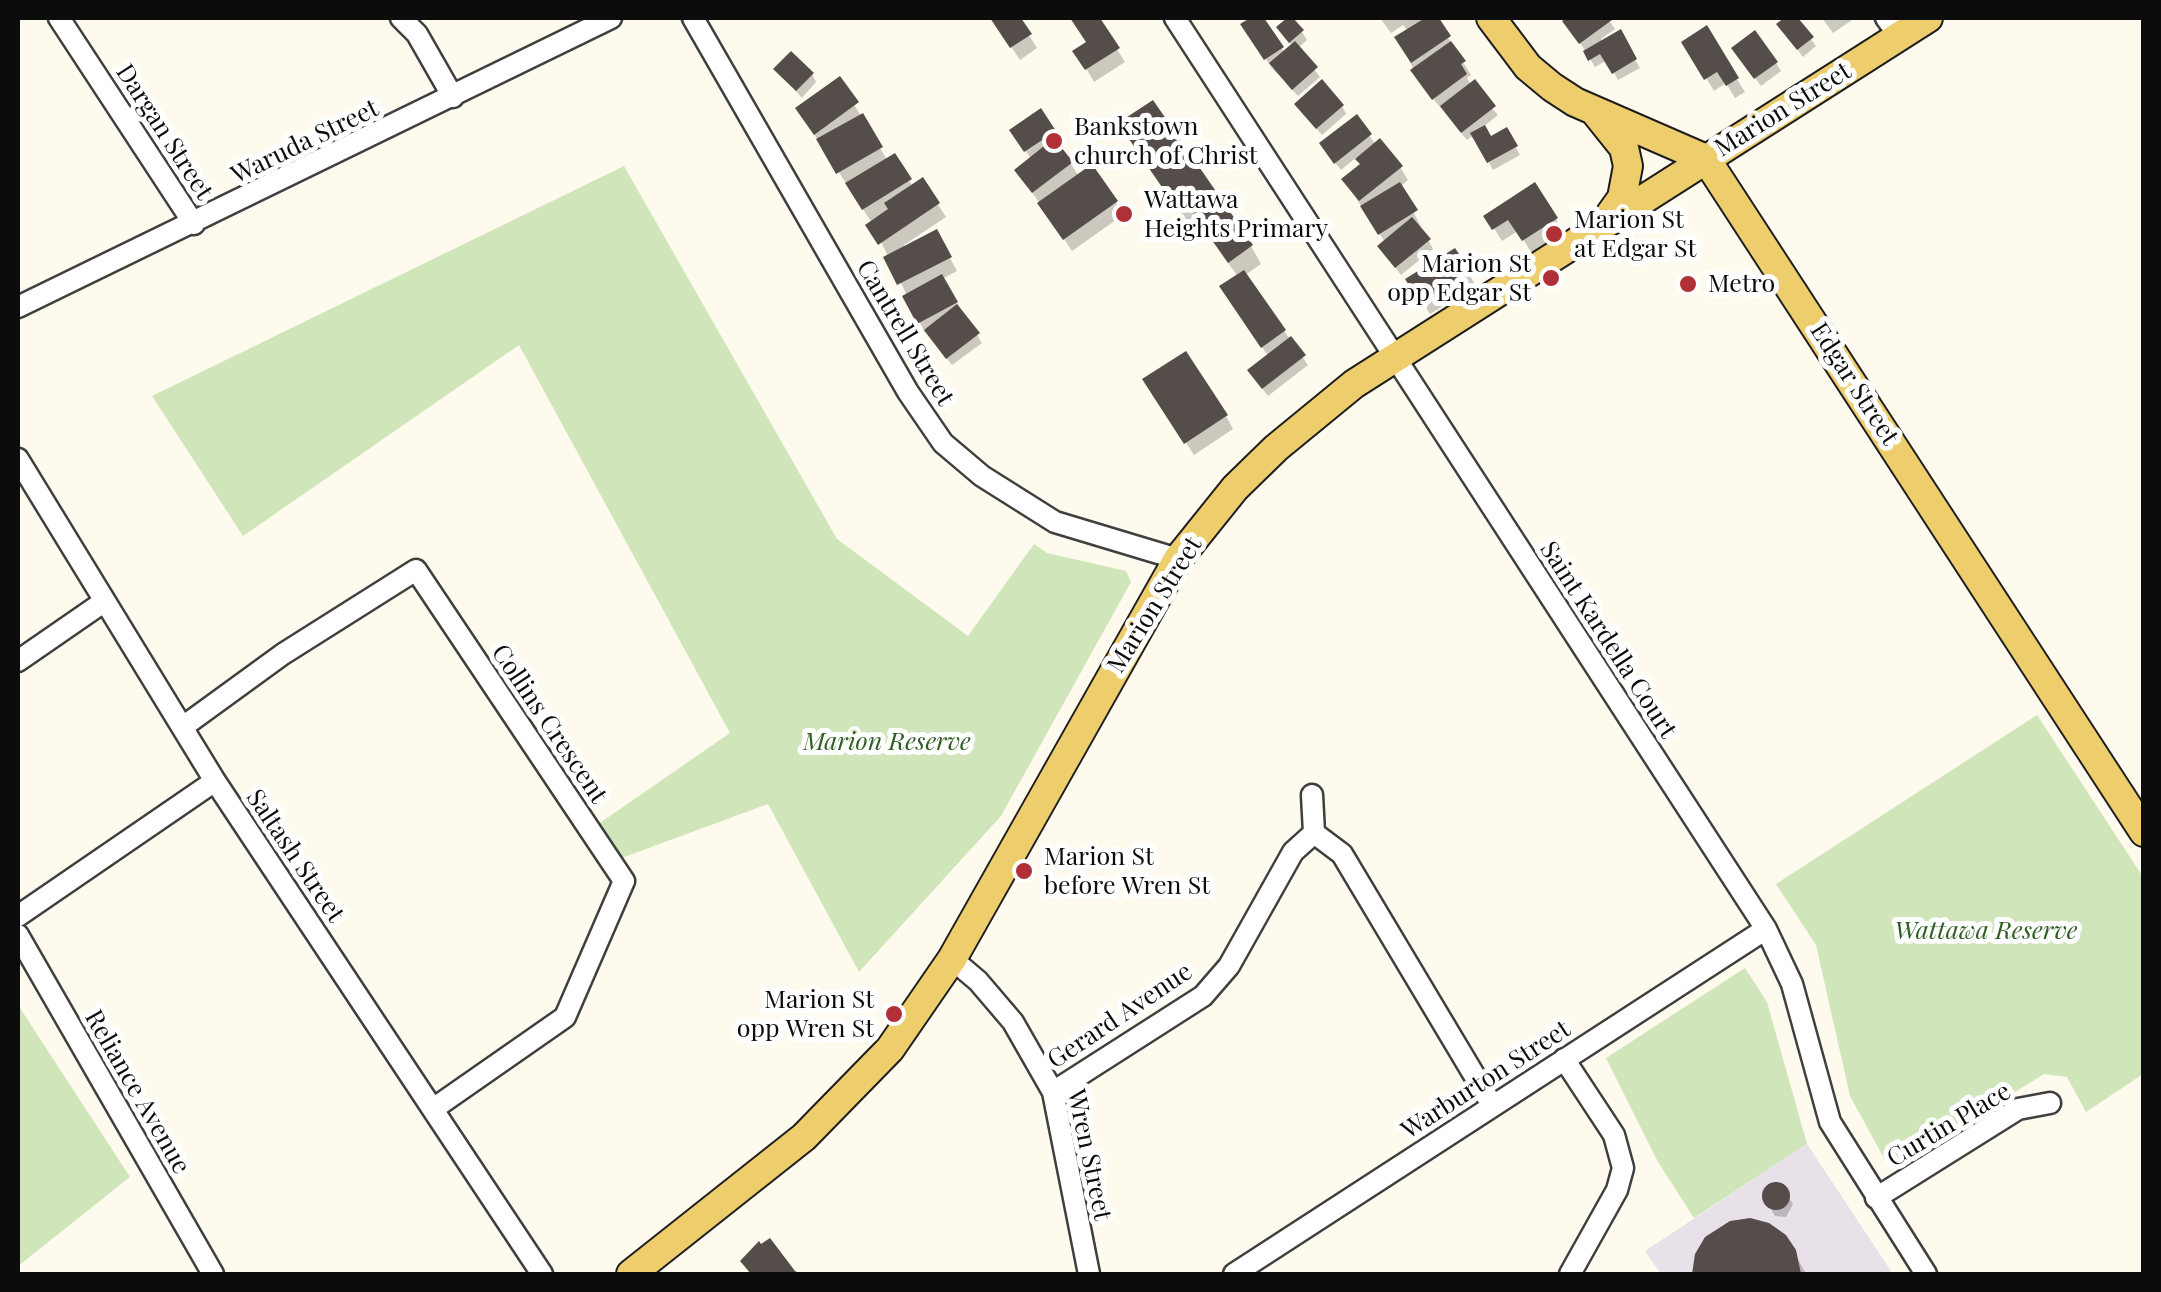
<!DOCTYPE html>
<html>
<head>
<meta charset="utf-8">
<style>
  body { margin:0 }
  #map { position:relative; width:2161px; height:1292px; overflow:hidden; background:#fefaed; font-family:"Playfair Display",serif }
  canvas { display:block }
  .frame { position:absolute; inset:0; border:20px solid #0c0c0c; pointer-events:none }
</style>
</head>
<body>
<div id="map">
<canvas width="2161" height="1292"></canvas>
<div class="frame"></div>
</div>
<script>
const g = document.querySelector('canvas').getContext('2d');
g.lineJoin = 'round';
function fillPath(path, color) { g.fillStyle = color; g.fill(path, 'evenodd'); }
const shape = rows => new Path2D(rows.map(r => 'M' + r).join(''));
function strokePath(path, color, width, dash) { g.strokeStyle = color; g.lineWidth = width; g.lineCap = dash ? 'butt' : 'round'; g.setLineDash(dash || []); g.stroke(path); }
function drawText(font, color, halo, rows, align = 'center') {
  g.font = font + ' "Playfair Display",serif'; g.lineWidth = 10; g.setLineDash([]); g.textBaseline = 'middle'; g.strokeStyle = halo; g.fillStyle = color; for (const [text, x, y, turn = 0] of rows) {
    g.save(); g.translate(x, y); g.rotate((+turn || 0) * Math.PI / 180); g.textAlign = isNaN(turn) ? turn : align; if (halo) g.strokeText(text, 0, 0); g.fillText(text, 0, 0); g.restore();
  }
}
fillPath(shape([
  [1807,1144,1893,1274,1661,1274,1645,1251]
]), '#e9e1ea');
fillPath(shape([
  [624,166,837,539,968,636,1034,544,1047,553,1126,571,1131,582,1001,816,859,972,768,804,616,860,594,827,730,733,519,345,243,536,152,396],
  [2037,715,2143,877,2143,1074,2086,1112,2067,1077,2044,1074,1900,1164,1885,1160,1850,1096,1816,945,1776,884],
  [1745,968,1767,1002,1807,1144,1694,1218,1658,1162,1606,1058],
  [18,1005,130,1177,18,1266]
]), '#d0e5b9');
fillPath(shape([
  [992,18,1018,18,1037,48,1020,60],
  [1072,18,1097,18,1125,62,1094,82,1076,51,1089,43],
  [1254,18,1261,18,1285,53,1293,47,1283,36,1302,32,1307,40,1298,48,1320,77,1298,96,1271,67,1244,25],
  [1380,18,1436,18,1471,75,1467,78,1471,85,1498,115,1483,127,1490,140,1506,130,1520,155,1493,170,1474,135,1467,140,1421,84,1398,38,1408,31,1403,25,1391,33],
  [1565,18,1607,18,1615,29,1601,39,1603,42,1620,33,1640,68,1618,80,1607,60,1595,67],
  [1788,18,1794,18,1816,46,1803,57,1779,25],
  [1822,18,1855,18,1833,33],
  [1706,29,1745,92,1735,98,1726,83,1714,91,1684,42],
  [1739,56,1776,63,1781,71,1761,86],
  [776,69,812,74,816,82,802,98],
  [839,79,887,160,894,156,913,187,922,180,946,217,904,245,905,248,936,232,957,271,942,279,982,343,952,365,924,331,872,223,806,122],
  [1152,103,1251,246,1261,264,1245,275,1308,365,1268,396,1255,379,1269,357,1230,300,1238,277,1200,222,1191,228,1132,142],
  [1342,106,1346,114,1322,135,1302,112],
  [1040,112,1079,177,1116,202,1123,215,1072,251,1017,170,1031,159,1012,130],
  [1356,117,1376,145,1400,167,1408,180,1400,187,1433,249,1401,275,1385,254,1385,242,1344,180,1362,165,1357,157,1341,170,1327,152],
  [1487,217,1556,219,1563,232,1531,252,1518,231,1502,241],
  [1455,251,1476,286,1430,314,1409,280],
  [1153,392,1226,416,1233,429,1194,455],
  [1770,1186,1781,1186,1793,1204,1786,1217,1775,1216,1770,1207,1766,1191],
  [1794,1252,1806,1274,1697,1274,1695,1264]
]), '#0003');
fillPath(shape([
  [990,18,1021,18,1032,34,1010,48],
  [1070,18,1100,18,1120,48,1085,70,1072,51,1086,42],
  [1250,18,1264,18,1284,47,1264,60,1240,24],
  [1287,18,1293,18,1304,30,1289,43,1276,27],
  [1425,18,1439,18,1451,36,1411,63,1394,37],
  [1567,18,1610,18,1612,20,1579,44,1562,21],
  [1784,18,1798,18,1814,37,1797,50,1776,24],
  [1707,25,1739,78,1726,86,1717,72,1704,80,1681,42],
  [1621,29,1637,59,1612,74,1600,54,1588,61,1583,51],
  [1755,30,1778,62,1754,79,1731,48],
  [1295,41,1318,67,1292,90,1269,63],
  [1451,41,1466,61,1461,64,1467,74,1432,100,1410,70],
  [791,51,814,73,796,91,773,69],
  [840,76,859,102,814,135,795,108],
  [1322,79,1344,105,1316,129,1294,104],
  [1475,79,1496,106,1461,133,1440,106],
  [1153,100,1253,245,1228,263,1188,206,1179,212,1118,123],
  [1041,108,1056,131,1024,152,1009,130],
  [863,113,883,147,836,174,816,139],
  [1357,114,1372,134,1334,164,1319,143],
  [1485,125,1491,136,1507,127,1518,146,1487,163,1470,133],
  [1054,138,1073,162,1032,193,1014,170],
  [1380,138,1403,166,1359,201,1341,179,1360,164,1355,159],
  [895,153,912,179,862,210,845,183],
  [1092,164,1118,201,1063,240,1037,203],
  [923,177,940,203,878,245,865,225,888,209,884,203],
  [1400,182,1418,210,1378,235,1360,206],
  [1535,182,1558,218,1522,241,1508,220,1492,230,1483,216],
  [1412,217,1431,239,1395,268,1377,246],
  [937,229,952,257,897,285,883,257],
  [1455,248,1471,272,1420,303,1405,279],
  [1244,270,1286,330,1261,348,1219,286],
  [942,274,958,302,917,324,902,296],
  [957,304,980,333,946,359,924,330],
  [1291,336,1306,355,1262,389,1247,370],
  [1186,351,1228,415,1184,444,1142,379],
  '1762 1196a14 14 0 1 1 28 0a14 14 0 1 1-28 0Z',
  [1750,1218,1769,1223,1786,1235,1796,1250,1801,1274,1692,1274,1695,1254,1705,1237,1730,1221],
  [770,1238,795,1271,801,1274,751,1274,740,1261,759,1241,761,1244]
]), '#544d49');
const minor = shape([
  [59,18,194,224],
  [401,18,417,34,453,97],
  [693,18,908,392,943,443,982,476,1055,522,1178,559],
  [1175,18,1766,929,1792,984,1830,1122,1926,1274],
  [1886,18,1899,36],
  [18,307,611,18],
  [18,459,215,781,542,1274],
  [18,661,102,603],
  [184,726,283,654,416,570,624,881,565,1017,433,1109],
  [1312,795,1314,833],
  [18,916,215,781],
  [18,935,213,1274],
  [952,959,978,981,1013,1022,1053,1092,1089,1274],
  [1564,1059,1614,1135,1623,1168,1617,1190,1570,1274],
  [1053,1092,1203,996,1229,966,1293,852,1314,833,1342,854,1492,1105],
  [1876,1198,2018,1109,2050,1103],
  [1234,1274,1766,929]
]);
const major = shape([
  [1491,18,1528,67,1552,87,1575,102,1706,159,2144,832],
  [1596,113,1624,148,1628,166,1622,198,1607,219],
  [631,1274,804,1137,890,1049,952,959,1178,559,1235,488,1276,448,1354,384,1928,18]
]);
strokePath(minor, '#3f3f3f', 25);
strokePath(major, '#1d1d1d', 32);
strokePath(minor, '#fff', 20);
strokePath(major, '#eece6c', 28);
for (const [x, y, r, color] of [
  [1054,141,10,"#b12f36"],
  [1124,214,10,"#b12f36"],
  [1554,234,10,"#b12f36"],
  [1551,278,10,"#b12f36"],
  [1688,284,10,"#b12f36"],
  [1024,871,10,"#b12f36"],
  [894,1014,10,"#b12f36"]
]) { const dot = new Path2D(); dot.arc(x, y, r, 0, 2 * Math.PI); g.fillStyle = color; g.fill(dot); strokePath(dot, '#fff', 4); }
drawText('25px', '#0c0c0c', '#fff', [
  ["Marion Street",1783,110,-32],
  ["Dargan Street",164,132,57],
  ["Waruda Street",305,142,-26],
  ["Cantrell Street",905,333,59],
  ["Edgar Street",1854,384,57],
  ["Marion Street",1155,605,-58],
  ["Saint Kardella Court",1608,640,57],
  ["Collins Crescent",549,724,56],
  ["Saltash Street",295,856,56],
  ["Gerard Avenue",1120,1016,-34],
  ["Warburton Street",1486,1080,-33],
  ["Reliance Avenue",137,1092,60],
  ["Curtin Place",1949,1125,-31],
  ["Wren Street",1089,1155,78]
]);
drawText('25px', '#0c0c0c', '#fff', [
  ["Bankstown",1074,127],
  ["church of Christ",1074,156],
  ["Wattawa",1144,200],
  ["Heights Primary",1144,229],
  ["Marion St",1574,220],
  ["at Edgar St",1574,249],
  ["Marion St",1531,264,"right"],
  ["opp Edgar St",1531,293,"right"],
  ["Metro",1708,284],
  ["Marion St",1044,857],
  ["before Wren St",1044,886],
  ["Marion St",874,1000,"right"],
  ["opp Wren St",874,1029,"right"]
], 'left');
drawText('italic 25px', '#2f5e22', '#fff', [
  ["Marion Reserve",887,742],
  ["Wattawa Reserve",1986,931]
]);
</script>
</body>
</html>
